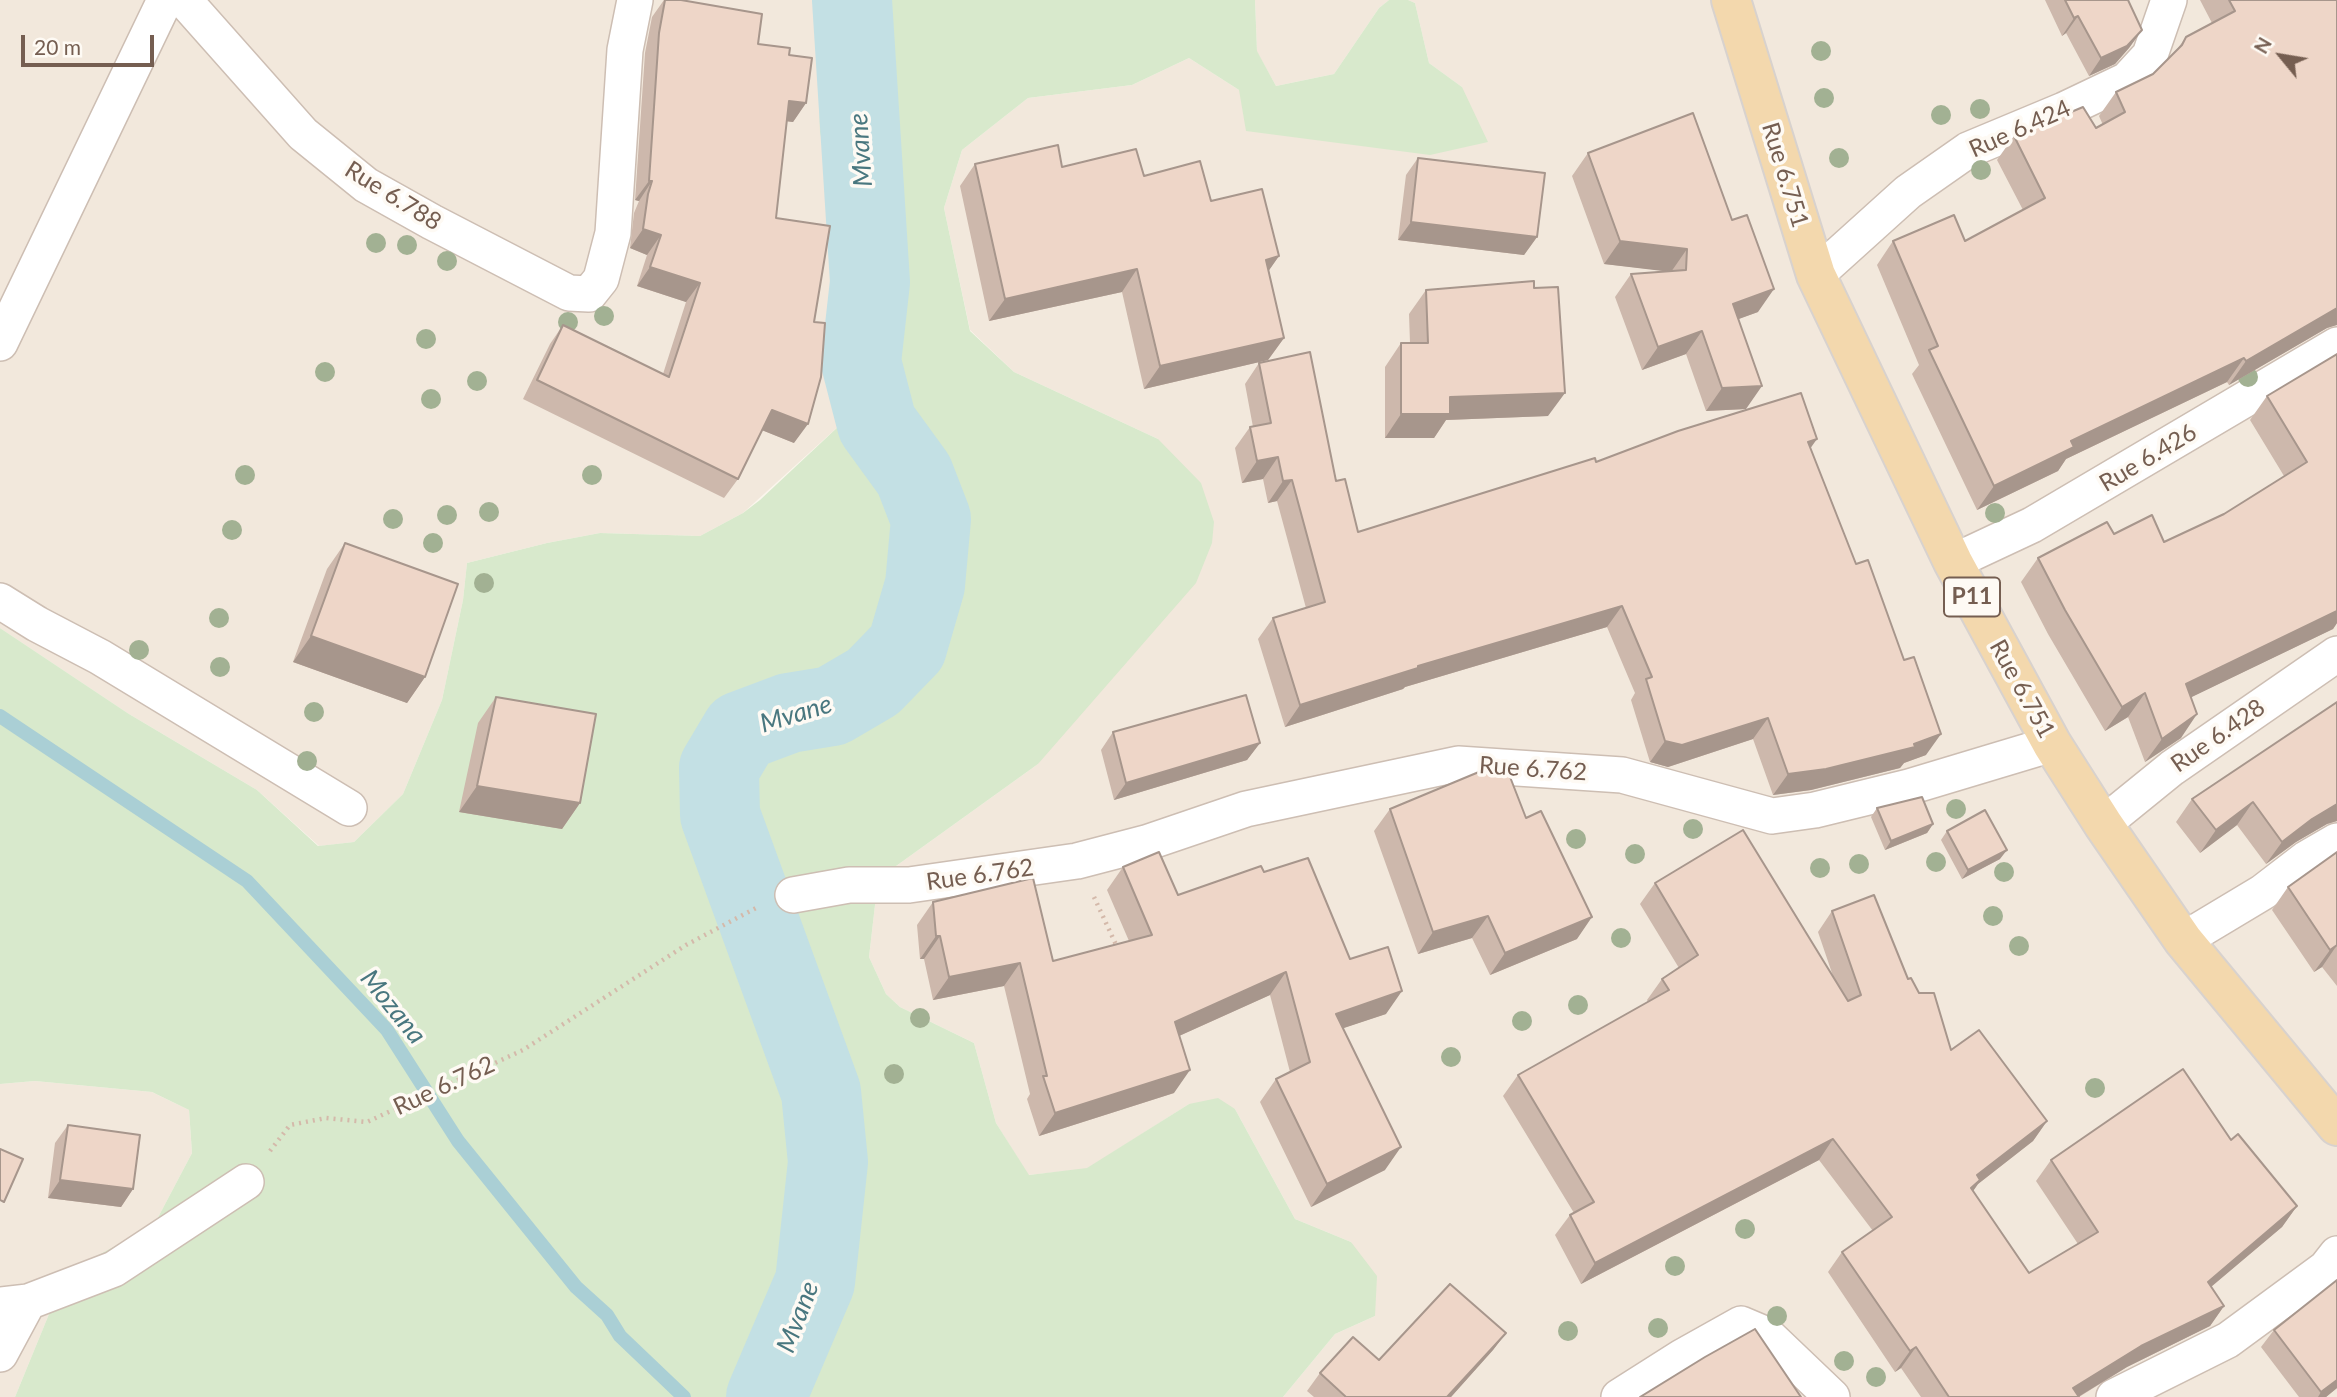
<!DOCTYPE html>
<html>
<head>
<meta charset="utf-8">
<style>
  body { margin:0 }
  #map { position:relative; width:2337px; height:1397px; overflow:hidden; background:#fbf6ed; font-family:Lato,sans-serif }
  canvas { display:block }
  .north { position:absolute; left:2246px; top:21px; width:70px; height:70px; -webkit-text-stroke:5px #fefaf4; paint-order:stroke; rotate:300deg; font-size:19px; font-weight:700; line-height:28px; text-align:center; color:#755e51 }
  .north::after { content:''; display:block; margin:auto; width:24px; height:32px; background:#755e51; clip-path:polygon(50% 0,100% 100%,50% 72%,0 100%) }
  .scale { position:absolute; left:21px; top:35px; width:133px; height:32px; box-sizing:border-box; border:4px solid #755e51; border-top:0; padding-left:9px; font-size:21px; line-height:24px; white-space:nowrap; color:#755e51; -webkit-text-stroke:5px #fefaf4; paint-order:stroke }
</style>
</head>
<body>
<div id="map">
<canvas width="2337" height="1397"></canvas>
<div class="north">N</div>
<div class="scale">20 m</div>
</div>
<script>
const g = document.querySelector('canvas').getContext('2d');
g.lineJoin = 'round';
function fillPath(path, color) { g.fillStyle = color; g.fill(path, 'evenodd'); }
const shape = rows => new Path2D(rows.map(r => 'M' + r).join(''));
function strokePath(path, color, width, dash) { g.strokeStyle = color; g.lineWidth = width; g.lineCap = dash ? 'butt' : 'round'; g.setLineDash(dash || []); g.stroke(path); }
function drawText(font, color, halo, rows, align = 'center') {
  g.font = font + ' Lato,sans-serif'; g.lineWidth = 7; g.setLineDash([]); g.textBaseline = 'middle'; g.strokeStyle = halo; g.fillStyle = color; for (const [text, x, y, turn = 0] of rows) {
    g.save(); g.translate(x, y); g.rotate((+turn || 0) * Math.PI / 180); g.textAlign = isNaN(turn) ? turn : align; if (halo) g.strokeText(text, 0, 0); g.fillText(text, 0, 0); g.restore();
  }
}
fillPath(shape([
  [0,0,890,0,915,230,841,424,743,513,700,536,600,533,547,543,467,563,463,600,442,700,403,794,354,842,319,846,257,790,129,714,0,628],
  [1255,0,1389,0,1379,8,1334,74,1276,86,1257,52],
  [1408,0,2337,0,2337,1397,1283,1397,1335,1334,1375,1316,1351,1242,1295,1219,1235,1109,1189,1104,1087,1169,1028,1175,996,1123,974,1043,900,1007,886,994,869,957,878,879,1038,764,1158,439,1014,372,970,330,944,208,962,150,1028,98,1132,85,1189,58,1239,90,1462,87,1429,63,1415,3],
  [35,1081,152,1092,189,1110,192,1153,154,1225,56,1297,15,1397,0,1397,0,1084]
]), '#f2e8dc');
fillPath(shape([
  [818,0,1255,0,1257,51,1276,86,1334,74,1379,8,1389,0,1408,0,1415,3,1429,63,1462,87,1488,142,1430,155,1246,131,1239,90,1189,58,1132,85,1028,98,962,150,944,208,970,331,1014,372,1158,439,1201,483,1214,522,1212,543,1196,583,1038,764,878,879,869,957,886,994,900,1007,974,1043,996,1123,1029,1175,1087,1168,1189,1104,1218,1098,1235,1109,1295,1219,1351,1242,1377,1276,1375,1316,1335,1334,1283,1397,15,1397,56,1297,80,1265,154,1225,192,1153,189,1110,152,1092,35,1081,0,1084,0,628,129,714,257,790,318,846,354,842,403,794,442,700,463,600,467,563,547,543,600,533,700,536,743,513,760,500,841,424,834,393,830,350,848,248,820,132,816,12]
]), '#d8e9cc');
strokePath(shape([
  [0,716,247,881,387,1030,458,1141,576,1287,607,1315,620,1336,684,1397]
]), '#aacfd5', 14);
strokePath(shape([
  [766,1397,815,1282,828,1162,821,1092,720,815,719,768,741,731,789,713,832,706,873,682,907,647,925,585,931,519,914,475,877,424,861,362,870,282,852,0]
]), '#c3e0e4', 80);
const street = shape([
  [184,0,303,134,366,185,432,222,569,293,589,294,601,279,613,233,625,50,635,0],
  [1816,275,1908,192,1968,150,2064,110,2127,80,2150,55,2169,0],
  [0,343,165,0],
  [1953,562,2032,525,2337,345],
  [0,601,37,624,100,657,349,808],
  [2103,824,2172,768,2337,654],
  [793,895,849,885,909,885,1077,861,1146,843,1246,809,1458,764,1622,775,1772,816,1815,810,1909,787,2052,744],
  [2183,940,2263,892,2306,859,2337,841],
  [0,1305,28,1302,114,1269,246,1182],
  [0,1354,28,1302],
  [1619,1397,1682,1357,1741,1324,1767,1335,1832,1397],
  [2114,1397,2228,1340,2326,1268,2337,1254]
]);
const primary = shape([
  [1731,0,1816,275,1953,562,2052,744,2103,824,2183,940,2337,1126]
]);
strokePath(street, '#cdbeb3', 38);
strokePath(primary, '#d8d2ce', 42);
strokePath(shape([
  [1094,897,1118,949],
  [270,1151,290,1125,326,1118,367,1122,523,1050,686,945,756,908]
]), '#d4b9aa', 4.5, [2, 5]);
strokePath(street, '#fff', 35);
strokePath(primary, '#f3d8ad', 38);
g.fillStyle = '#a2b193';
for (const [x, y] of [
  [1821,51],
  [1824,98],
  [1980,109],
  [1941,115],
  [1839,158],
  [1981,170],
  [376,243],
  [407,245],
  [447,261],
  [604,316],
  [568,322],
  [426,339],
  [325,372],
  [2248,377],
  [477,381],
  [431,399],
  [245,475],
  [592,475],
  [489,512],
  [1995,513],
  [447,515],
  [393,519],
  [232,530],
  [433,543],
  [484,583],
  [219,618],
  [139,650],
  [220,667],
  [314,712],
  [307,761],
  [1956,809],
  [1693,829],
  [1576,839],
  [1635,854],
  [1936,862],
  [1859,864],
  [1820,868],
  [2004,872],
  [1993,916],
  [1621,938],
  [2019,946],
  [1578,1005],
  [920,1018],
  [1522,1021],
  [1451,1057],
  [894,1074],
  [2095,1088],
  [1745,1229],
  [1675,1266],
  [1777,1316],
  [1658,1328],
  [1568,1331],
  [1844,1361],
  [1876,1377]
]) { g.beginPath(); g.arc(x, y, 10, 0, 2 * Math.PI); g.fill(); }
fillPath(shape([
  [664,0,681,0,758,44,789,55,806,103,793,122,787,121,776,218,794,443,762,430,738,479,724,498,523,399,550,344,563,325,663,374,686,302,637,286,647,255,630,248,634,213,639,201,635,200,645,53,652,17],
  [2045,0,2128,0,2142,30,2129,48,2115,64,2089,76,2066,33,2062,36],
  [2200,0,2337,0,2336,325,2327,328,2229,385,2227,382,2066,459,2058,471,1977,510,1912,374,1919,365,1877,265,1893,241,1965,241,2023,210,1997,160,2014,136,2096,128,2103,125,2099,116,2116,92,2153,74,2178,48,2186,37,2212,23],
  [1588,153,1758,312,1738,319,1746,409,1706,411,1686,354,1642,370,1615,297,1631,274,1668,271,1604,264,1572,176],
  [1418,158,1537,237,1524,255,1398,240,1406,175],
  [975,164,1062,167,1144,176,1211,201,1279,256,1268,271,1284,338,1268,360,1144,389,1122,292,989,321,960,186],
  [1534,288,1548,416,1446,420,1434,438,1385,438,1385,367,1401,343,1410,343,1409,314,1426,290],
  [2337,354,2337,623,2333,629,2191,697,2181,738,2145,762,2128,717,2105,731,2048,634,2021,582,2038,558,2114,534,2164,542,2224,514,2284,476,2250,420,2267,396],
  [1259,363,1336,481,1358,532,1596,462,1810,449,1926,755,1904,763,1900,768,1811,790,1773,795,1753,739,1668,767,1650,762,1631,700,1635,693,1607,627,1405,687,1403,689,1285,727,1258,639,1273,618,1306,608,1277,501,1268,503,1263,479,1242,483,1235,448,1250,427,1253,427,1245,384],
  [345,543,425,677,407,703,293,662,327,569],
  [496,697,580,803,562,829,459,812,478,723],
  [2337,702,2337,821,2327,824,2296,842,2266,864,2237,825,2200,853,2176,822,2192,799],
  [1113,732,1260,743,1247,760,1114,800,1101,750],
  [1877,808,1933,824,1927,833,1885,850,1871,817],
  [1390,809,1526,818,1577,939,1490,975,1472,938,1418,954,1374,831],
  [1947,831,2000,859,1962,879,1941,840],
  [2337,852,2337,986,2322,967,2314,972,2272,910,2288,887],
  [1123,867,1178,895,1264,872,1350,959,1386,1014,1343,1028,1385,1170,1311,1207,1260,1102,1276,1079,1290,1072,1270,995,1179,1036,1174,1093,1039,1136,1027,1099,1030,1094,1004,986,933,1000,924,959,920,959,917,925,933,902,1053,961,1129,941,1107,890],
  [1655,883,1833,976,1818,932,1832,911,1908,979,1951,1050,2047,1121,2033,1141,1978,1184,1973,1191,2029,1273,2078,1244,2036,1181,2051,1160,2231,1140,2297,1206,2282,1227,2211,1287,2224,1306,2210,1326,2127,1367,2079,1397,1921,1397,1901,1368,1895,1372,1828,1272,1842,1252,1873,1231,1819,1160,1581,1284,1555,1235,1570,1215,1574,1213,1503,1096,1518,1075,1648,1002,1647,1000,1662,979,1679,968,1640,904],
  [68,1125,133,1189,121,1207,48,1198,55,1143],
  [2337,1280,2337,1388,2326,1397,2299,1397,2261,1347,2274,1330],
  [1506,1333,1493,1350,1451,1397,1314,1397,1307,1391,1320,1373]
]), '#cdb8ac');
fillPath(shape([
  [2078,16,2066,33,2062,36,2074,18],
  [2142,30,2129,48,2115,64,2089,76,2101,58],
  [789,101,806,103,793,122,775,120],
  [649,181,652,181,639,201,635,200],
  [1411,222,1537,237,1524,255,1398,240],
  [643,229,661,235,647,255,630,248],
  [1620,241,1687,249,1671,272,1604,264],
  [1279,256,1263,279,1266,260],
  [650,267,700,283,686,302,637,286],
  [1137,269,1122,292,989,321,1005,299],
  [1774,289,1758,312,1717,327,1733,304],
  [2337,308,2337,325,2327,328,2229,385,2246,361],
  [1702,331,1686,354,1642,370,1658,347],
  [1284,338,1268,360,1144,389,1160,366],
  [2244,358,2227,382,2066,459,2058,471,1977,510,1994,486,2071,441],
  [1762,386,1746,409,1706,411,1722,388],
  [1565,393,1548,416,1446,420,1434,438,1385,438,1401,414,1450,397],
  [772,410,808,424,794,443,759,429],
  [1817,439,1802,460,1808,442],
  [1278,457,1263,479,1242,483,1257,461],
  [1292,480,1277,501,1268,503,1283,481],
  [2337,605,2337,623,2333,629,2169,708,2186,684],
  [1622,606,1607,627,1405,687,1403,689,1285,727,1300,705,1418,666],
  [311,636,425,677,407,703,293,662],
  [2145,693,2128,717,2105,731,2122,707],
  [2197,714,2181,738,2145,762,2162,739],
  [1768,718,1753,739,1668,767,1650,762,1665,741],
  [1941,734,1926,755,1904,763,1900,768,1811,790,1773,795,1788,774,1914,744],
  [1260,743,1247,760,1114,800,1126,783],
  [477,786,580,803,562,829,459,812],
  [2253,802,2237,825,2200,853,2216,830],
  [2337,804,2337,821,2327,824,2296,842,2266,864,2282,842,2312,819],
  [1933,824,1927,833,1885,850,1891,841],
  [2007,850,2000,859,1962,879,1968,870],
  [1488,916,1472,938,1418,954,1433,932],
  [1592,917,1577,939,1490,975,1505,953],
  [936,936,940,936,924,959,920,959],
  [2337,945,2322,967,2314,972,2330,950],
  [1020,963,1004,986,933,1000,949,977],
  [1286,972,1270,995,1159,1045,1175,1022],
  [1402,991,1386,1014,1320,1036,1336,1014],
  [1190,1070,1174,1093,1039,1136,1055,1113],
  [2047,1121,2033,1141,1978,1184,1966,1201,1977,1175],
  [1833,1139,1819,1160,1581,1284,1595,1263],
  [1401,1147,1385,1170,1311,1207,1327,1184],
  [60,1180,133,1189,121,1207,48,1198],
  [2297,1206,2282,1227,2193,1302,2208,1282],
  [2224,1306,2210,1326,2127,1367,2078,1397,2073,1388,2141,1346],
  [1506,1333,1493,1350,1451,1397,1447,1397],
  [1916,1347,1901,1368,1895,1372,1910,1351],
  [2337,1380,2337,1388,2326,1397,2318,1397,2321,1392]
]), '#a7968c');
const building = shape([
  [665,0,681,0,762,14,758,44,790,48,789,55,812,58,806,103,789,101,776,218,830,226,814,322,825,323,821,377,808,424,772,410,738,479,537,380,563,325,669,377,700,283,650,267,661,235,643,229,648,194,652,181,649,181,659,33,665,0],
  [2065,0,2128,0,2142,30,2127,46,2101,58,2078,16,2074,18,2065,0],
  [2229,0,2337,0,2337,308,2246,361,2244,358,2071,441,2074,447,1994,486,1929,350,1938,346,1893,241,1954,215,1965,241,2045,198,2014,136,2083,107,2096,128,2125,112,2116,92,2153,74,2182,45,2186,37,2235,11,2229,0],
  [1693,113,1732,220,1747,215,1774,289,1733,304,1762,386,1722,388,1702,331,1658,347,1631,274,1686,270,1687,249,1620,241,1588,153,1693,113],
  [1058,145,1062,167,1136,149,1144,176,1200,161,1211,201,1262,189,1279,256,1266,260,1284,338,1160,366,1137,269,1005,299,975,164,1058,145],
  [1418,158,1545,173,1537,237,1411,222,1418,158],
  [1534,281,1534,288,1558,287,1565,393,1450,397,1450,414,1401,414,1401,343,1428,343,1426,290,1534,281],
  [1310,352,1336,481,1345,479,1358,532,1595,458,1596,462,1678,431,1801,393,1817,439,1808,442,1856,564,1868,560,1904,660,1914,657,1941,734,1914,744,1915,747,1826,769,1788,774,1768,718,1682,745,1665,741,1646,679,1652,677,1622,606,1418,666,1418,668,1300,705,1273,618,1325,602,1292,480,1283,481,1278,457,1257,461,1250,427,1271,423,1259,363,1310,352],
  [2337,354,2337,611,2186,684,2197,714,2162,739,2145,693,2122,707,2065,610,2038,558,2107,522,2114,534,2152,515,2164,542,2224,514,2307,462,2267,396,2337,354],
  [345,543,458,584,425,677,311,636,345,543],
  [1246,695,1260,743,1126,783,1113,732,1246,695],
  [496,697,596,714,580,803,477,786,496,697],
  [2337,702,2337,804,2312,819,2282,842,2253,802,2216,830,2192,799,2337,702],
  [1498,764,1505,764,1526,818,1541,811,1592,917,1505,953,1488,916,1433,932,1390,809,1498,764],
  [1922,797,1933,824,1891,841,1877,808,1922,797],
  [1985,810,2007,850,1968,870,1947,831,1985,810],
  [1743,830,1848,1001,1861,995,1832,911,1874,895,1908,979,1911,978,1919,993,1934,993,1951,1050,1979,1030,2047,1121,1977,1175,1980,1180,1971,1188,2029,1273,2098,1232,2051,1160,2183,1069,2231,1140,2238,1134,2297,1206,2208,1282,2224,1306,2141,1346,2073,1388,2079,1397,1949,1397,1916,1347,1910,1351,1842,1252,1892,1217,1833,1139,1595,1263,1570,1215,1594,1202,1518,1075,1669,990,1662,979,1698,955,1655,883,1743,830],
  [1159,852,1178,895,1261,866,1264,872,1308,858,1350,959,1388,947,1402,991,1336,1014,1401,1147,1327,1184,1276,1079,1310,1062,1286,972,1175,1022,1190,1070,1055,1113,1043,1076,1047,1076,1020,963,949,977,940,936,936,936,933,902,1033,878,1053,961,1152,935,1123,867,1159,852],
  [2337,852,2337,945,2330,950,2288,887,2337,852],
  [68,1125,140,1135,133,1189,60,1180,68,1125],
  [0,1149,23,1159,4,1202,0,1200,0,1149],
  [2337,1280,2337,1380,2321,1392,2274,1330,2337,1280],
  [1450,1284,1506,1333,1447,1397,1346,1397,1320,1373,1353,1337,1379,1360,1450,1284],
  [1755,1329,1801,1397,1640,1397,1705,1357,1755,1329]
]);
fillPath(building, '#eed6c8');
strokePath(building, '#a7968c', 2);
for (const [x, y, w] of [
  [1972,597,56]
]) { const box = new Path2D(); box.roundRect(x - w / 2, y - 19.5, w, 39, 5); g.fillStyle = '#fefaf4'; g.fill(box); strokePath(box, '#755e51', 2); }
drawText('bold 23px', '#755e51', null, [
  ["P11",1972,597]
]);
drawText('24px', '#755e51', '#fefaf4', [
  ["Rue 6.424",2020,129,-24],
  ["Rue 6.751",1785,175,73],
  ["Rue 6.788",393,196,32],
  ["Rue 6.426",2148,458,-31],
  ["Rue 6.751",2022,689,61],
  ["Rue 6.428",2218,736,-35],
  ["Rue 6.762",1533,769,4],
  ["Rue 6.762",980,875,-8],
  ["Rue 6.762",444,1086,-25]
]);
drawText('italic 26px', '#49777f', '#fefaf4', [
  ["Mvane",861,150,-94],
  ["Mvane",796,714,-17],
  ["Mozana",393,1007,51],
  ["Mvane",798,1317,-69]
]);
</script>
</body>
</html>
